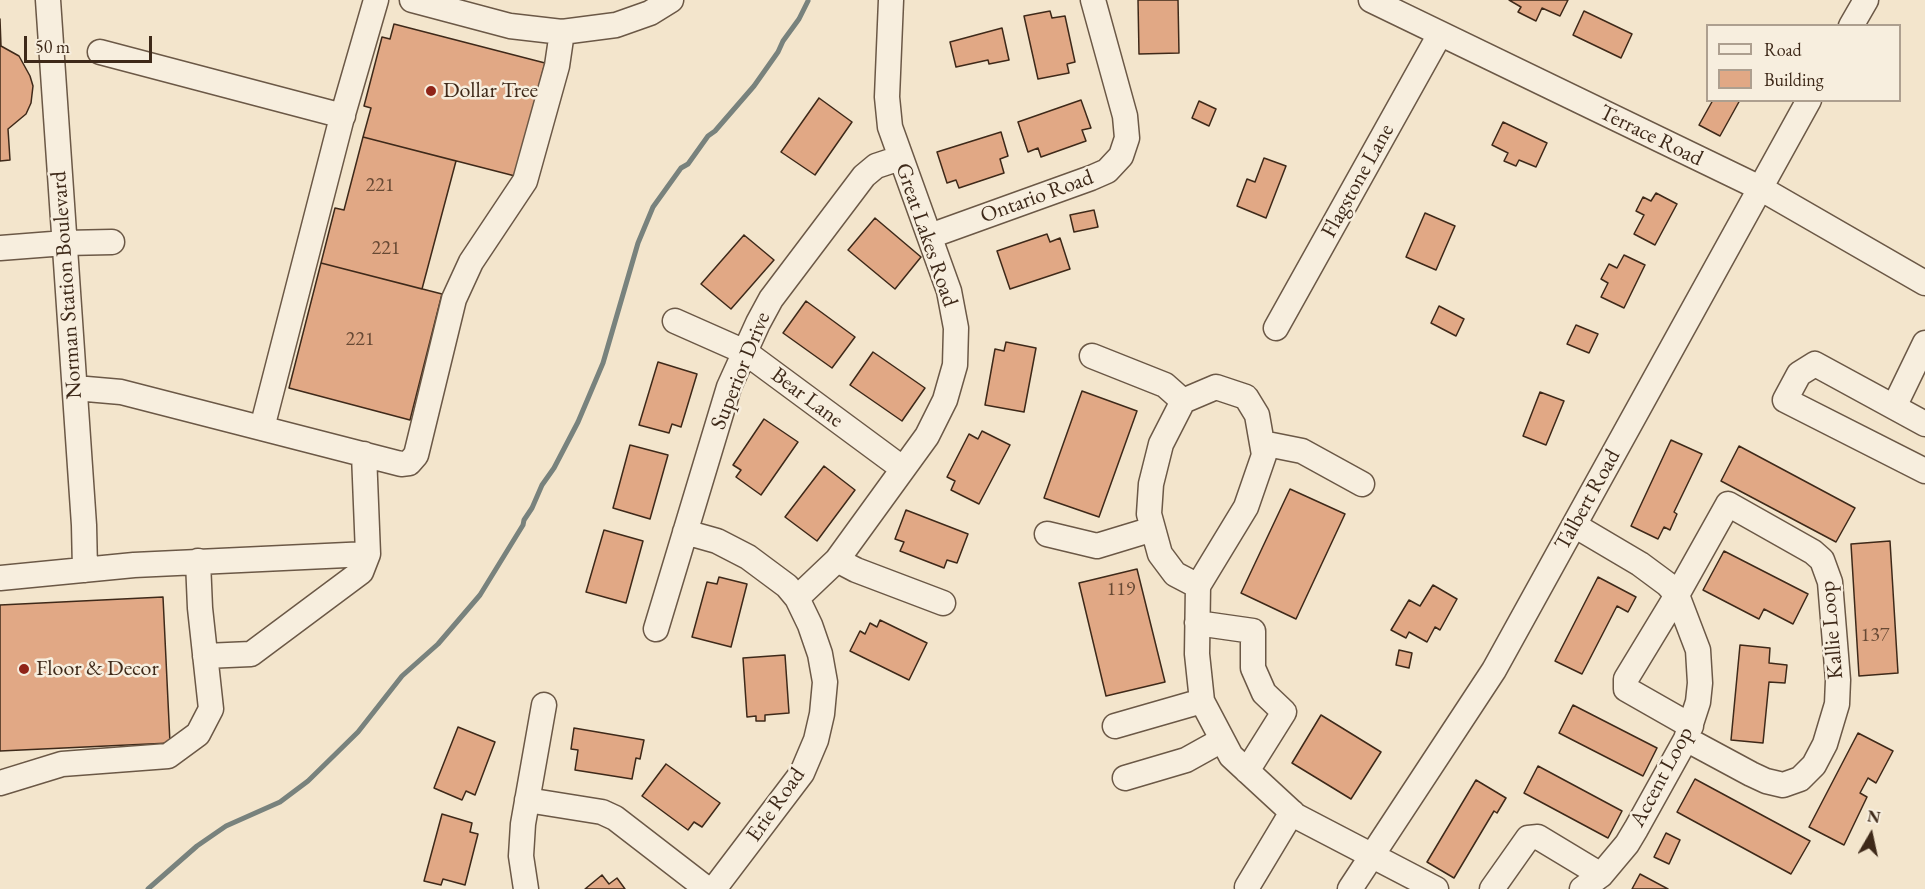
<!DOCTYPE html>
<html>
<head>
<meta charset="utf-8">
<style>
  body { margin:0 }
  #map { position:relative; width:1925px; height:889px; overflow:hidden; background:#f3e5cc; font-family:"EB Garamond",serif }
  canvas { display:block }
  .legend { position:absolute; left:1706px; top:24px; width:195px; height:78px; box-sizing:border-box; background:#f7eede; border:2px solid #ad9f8f; margin:0; padding:8px 10px; list-style:none; font-size:18px; color:#3e2919 }
  .legend li { display:flex; align-items:center; gap:12px; height:30px }
  .legend b { width:30px; border:2px solid #ad9f8f }
  .north { position:absolute; left:1841px; top:805px; width:60px; height:60px; -webkit-text-stroke:4px #f7eede; paint-order:stroke; rotate:9deg; font-size:16px; font-weight:700; line-height:24px; text-align:center; color:#3e2919 }
  .north::after { content:''; display:block; margin:auto; width:21px; height:27px; background:#3e2919; clip-path:polygon(50% 0,100% 100%,50% 72%,0 100%) }
  .scale { position:absolute; left:24px; top:36px; width:128px; height:27px; box-sizing:border-box; border:3px solid #3e2919; border-top:0; padding-left:8px; font-size:18px; line-height:21px; white-space:nowrap; color:#3e2919; -webkit-text-stroke:4px #f7eede; paint-order:stroke }
</style>
</head>
<body>
<div id="map">
<canvas width="1925" height="889"></canvas>
<ul class="legend">
<li><b style="height:8px;background:#f7eede"></b>Road</li>
<li><b style="height:16px;background:#e1a885"></b>Building</li>
</ul>
<div class="north">N</div>
<div class="scale">50 m</div>
</div>
<script>
const g = document.querySelector('canvas').getContext('2d');
g.lineJoin = 'round';
const shape = rows => new Path2D(rows.map(r => 'M' + r).join(''));
function strokePath(path, color, width, dash) { g.strokeStyle = color; g.lineWidth = width; g.lineCap = dash ? 'butt' : 'round'; g.setLineDash(dash || []); g.stroke(path); }
function fillPath(path, color) { g.fillStyle = color; g.fill(path, 'evenodd'); }
function drawText(font, color, halo, rows, align = 'center') {
  g.font = font + ' "EB Garamond",serif'; g.lineWidth = 5; g.setLineDash([]); g.textBaseline = 'middle'; g.strokeStyle = halo; g.fillStyle = color; for (const [text, x, y, turn = 0] of rows) {
    g.save(); g.translate(x, y); g.rotate((+turn || 0) * Math.PI / 180); g.textAlign = isNaN(turn) ? turn : align; if (halo) g.strokeText(text, 0, 0); g.fillText(text, 0, 0); g.restore();
  }
}
strokePath(shape([
  [148,889,197,846,226,826,280,802,308,781,358,732,402,676,438,644,480,595,523,525,524,520,532,508,542,485,554,468,578,422,603,363,638,243,653,207,681,168,688,164,708,136,715,131,754,86,778,52,783,41,799,19,808,1]
]), '#78827d', 5);
const building = shape([
  [1138,0,1178,0,1179,53,1139,54,1138,0],
  [1509,0,1568,0,1560,16,1542,8,1536,21,1518,12,1521,7,1509,0],
  [1050,11,1052,18,1065,16,1075,62,1067,64,1069,73,1038,79,1024,16,1050,11],
  [1584,11,1632,34,1621,58,1573,35,1584,11],
  [0,19,1,46,19,56,30,76,33,86,31,103,26,114,8,129,10,160,0,161,0,19],
  [394,24,545,63,515,176,363,137,371,108,364,106,382,37,390,39,394,24],
  [1002,28,1009,60,989,64,988,60,956,67,950,42,1002,28],
  [819,98,852,122,815,175,781,152,819,98],
  [1081,100,1091,128,1082,130,1086,141,1041,157,1038,148,1028,152,1018,122,1081,100],
  [1713,100,1740,100,1720,136,1699,125,1713,100],
  [1199,101,1216,109,1209,126,1192,118,1199,101],
  [1503,122,1547,143,1536,167,1519,160,1516,166,1504,161,1508,153,1492,145,1503,122],
  [1001,132,1008,156,1000,159,1004,173,959,188,956,180,947,183,937,152,1001,132],
  [363,137,456,161,422,289,321,263,335,208,344,210,363,137],
  [1264,158,1286,166,1266,218,1237,206,1247,179,1255,182,1264,158],
  [1656,193,1677,204,1655,245,1634,234,1644,215,1636,211,1643,197,1651,201,1656,193],
  [1094,210,1098,227,1074,232,1070,215,1094,210],
  [1425,213,1455,226,1436,270,1406,257,1425,213],
  [875,218,921,257,895,289,848,250,875,218],
  [1047,234,1050,242,1060,238,1070,269,1010,289,997,251,1047,234],
  [744,235,774,260,731,309,701,284,744,235],
  [1624,255,1645,265,1624,308,1601,297,1608,283,1601,279,1609,264,1617,268,1624,255],
  [321,263,442,294,410,420,289,388,321,263],
  [806,301,855,337,832,368,783,333,806,301],
  [1439,306,1464,319,1456,336,1431,323,1439,306],
  [1576,325,1598,334,1589,353,1567,344,1576,325],
  [1006,342,1036,348,1024,412,985,405,995,349,1004,351,1006,342],
  [873,352,925,388,902,421,850,385,873,352],
  [658,362,697,374,681,427,672,424,669,433,639,425,658,362],
  [1082,391,1137,411,1099,517,1044,498,1082,391],
  [1540,392,1564,401,1546,445,1523,436,1540,392],
  [764,419,798,442,761,495,736,477,741,470,733,465,764,419],
  [982,431,1010,445,979,504,951,490,955,481,947,477,969,434,978,439,982,431],
  [1671,440,1702,454,1674,512,1677,514,1670,530,1664,527,1658,539,1631,526,1671,440],
  [630,445,668,455,650,519,613,508,630,445],
  [1739,446,1855,508,1836,542,1721,481,1739,446],
  [824,466,855,490,817,541,785,517,824,466],
  [1290,489,1345,514,1296,619,1241,593,1290,489],
  [906,510,968,534,957,563,947,560,944,568,900,551,904,542,895,539,906,510],
  [604,530,643,541,626,603,586,592,604,530],
  [1890,541,1898,673,1859,676,1851,544,1890,541],
  [1724,551,1808,594,1793,624,1764,609,1759,619,1703,590,1724,551],
  [1137,569,1165,682,1106,696,1079,583,1137,569],
  [719,577,747,584,731,647,692,637,707,582,717,584,719,577],
  [1598,577,1636,597,1628,612,1617,606,1582,674,1555,661,1598,577],
  [1433,585,1457,599,1440,630,1435,627,1427,642,1409,632,1406,638,1391,630,1409,600,1420,606,1433,585],
  [163,597,170,743,0,751,0,605,163,597],
  [880,620,927,643,909,680,850,651,860,631,865,634,870,623,877,627,880,620],
  [1740,645,1770,648,1769,663,1787,665,1785,683,1769,682,1763,743,1731,740,1740,645],
  [1399,650,1412,653,1409,668,1396,665,1399,650],
  [785,655,789,713,765,715,765,721,756,721,756,716,747,717,743,658,785,655],
  [1573,705,1657,748,1643,776,1559,733,1573,705],
  [1321,715,1381,752,1351,799,1292,763,1321,715],
  [458,727,495,742,475,795,466,791,462,800,434,788,458,727],
  [574,728,644,740,640,759,636,758,632,779,575,770,578,750,571,749,574,728],
  [1858,733,1893,751,1876,783,1868,778,1860,793,1867,797,1844,845,1809,827,1858,733],
  [666,764,720,803,702,827,694,822,688,830,642,796,666,764],
  [1538,766,1622,811,1608,838,1524,793,1538,766],
  [1695,779,1810,841,1791,874,1677,812,1695,779],
  [1476,780,1506,798,1497,813,1494,811,1454,878,1427,862,1476,780],
  [442,814,472,823,470,832,478,834,465,885,443,879,441,885,424,881,442,814],
  [1666,833,1680,840,1669,864,1654,857,1666,833],
  [1640,874,1668,889,1632,889,1640,874],
  [602,875,609,884,617,878,625,889,585,889,602,875]
]);
fillPath(building, '#e1a885');
strokePath(building, '#3e2919', 1.5);
const minor = shape([
  [48,0,84,525,85,570],
  [412,0,510,26,562,32,616,25,650,13,671,0],
  [1371,0,1760,188,1925,283],
  [1851,26,1866,0],
  [100,52,343,116],
  [930,236,1091,178,1107,171,1121,156,1127,138,1125,116,1093,0],
  [0,248,65,243,112,242],
  [675,321,745,352,902,468],
  [1276,328,1440,34],
  [1092,356,1165,385,1183,401],
  [75,388,121,392,401,464,409,463,416,455,454,299,471,262,525,181,557,66,562,32],
  [1894,407,1925,343],
  [1925,424,1815,364,1799,374,1785,400,1925,471],
  [262,428,341,121,376,0],
  [1262,443,1302,451,1362,484],
  [1574,525,1640,564,1667,584,1677,595,1698,650,1700,683,1698,702,1686,739,1636,829,1627,844,1601,875,1582,889],
  [685,532,717,541,748,557,787,586,797,598,810,625,820,654,825,682,822,714,816,740,802,773,714,889],
  [1047,534,1097,546,1153,529],
  [837,560,856,570,943,603],
  [0,578,134,565,368,554],
  [1198,586,1175,574,1160,554,1149,514,1151,484,1161,444,1183,401,1216,387,1246,397,1257,415,1264,455,1246,507,1198,586,1197,654,1202,701,1231,756,1296,816,1436,889],
  [797,598,837,560,927,436,945,400,955,365,956,328,949,291,890,127,887,97,891,0],
  [1197,623,1253,631,1253,668,1264,693,1284,712,1247,771],
  [656,629,729,387,758,323,771,299,864,176,876,166,900,158],
  [205,656,251,654,361,572,368,554,364,454],
  [1115,726,1202,701],
  [1686,739,1751,774,1766,781,1783,785,1800,779,1814,765,1825,744,1837,704,1838,680,1830,582,1822,560,1813,552,1728,504,1677,595,1626,679,1626,689,1691,726],
  [1125,778,1186,760,1222,740],
  [0,783,62,764,168,756,198,734,211,709,200,608,198,561],
  [527,800,602,812,615,818,707,889],
  [1247,887,1292,812],
  [526,889,521,856,523,824,544,705],
  [1350,889,1494,670,1809,100],
  [1492,889,1528,838,1538,837,1601,875]
]);
strokePath(minor, '#6b5846', 27);
strokePath(minor, '#f7eede', 24);
for (const [x, y, r, color] of [
  [431,91,6,"#8f2418"],
  [24,669,6,"#8f2418"]
]) { const dot = new Path2D(); dot.arc(x, y, r, 0, 2 * Math.PI); g.fillStyle = color; g.fill(dot); strokePath(dot, '#f7eede', 2); }
drawText('20px', '#674934', null, [
  ["221",380,186],
  ["221",386,249],
  ["221",360,340],
  ["119",1121,590],
  ["137",1875,636]
]);
drawText('22px', '#3e2919', '#f7eede', [
  ["Dollar Tree",443,91],
  ["Floor & Decor",36,669]
], 'left');
drawText('22px', '#3e2919', '#f7eede', [
  ["Terrace Road",1651,136,26],
  ["Flagstone Lane",1358,181,-61],
  ["Ontario Road",1037,197,-20],
  ["Great Lakes Road",926,235,71],
  ["Norman Station Boulevard",67,285,-94],
  ["Superior Drive",741,371,-68],
  ["Bear Lane",807,398,37],
  ["Talbert Road",1588,500,-61],
  ["Kallie Loop",1832,630,-95],
  ["Accent Loop",1662,777,-62],
  ["Erie Road",776,805,-55]
]);
</script>
</body>
</html>
